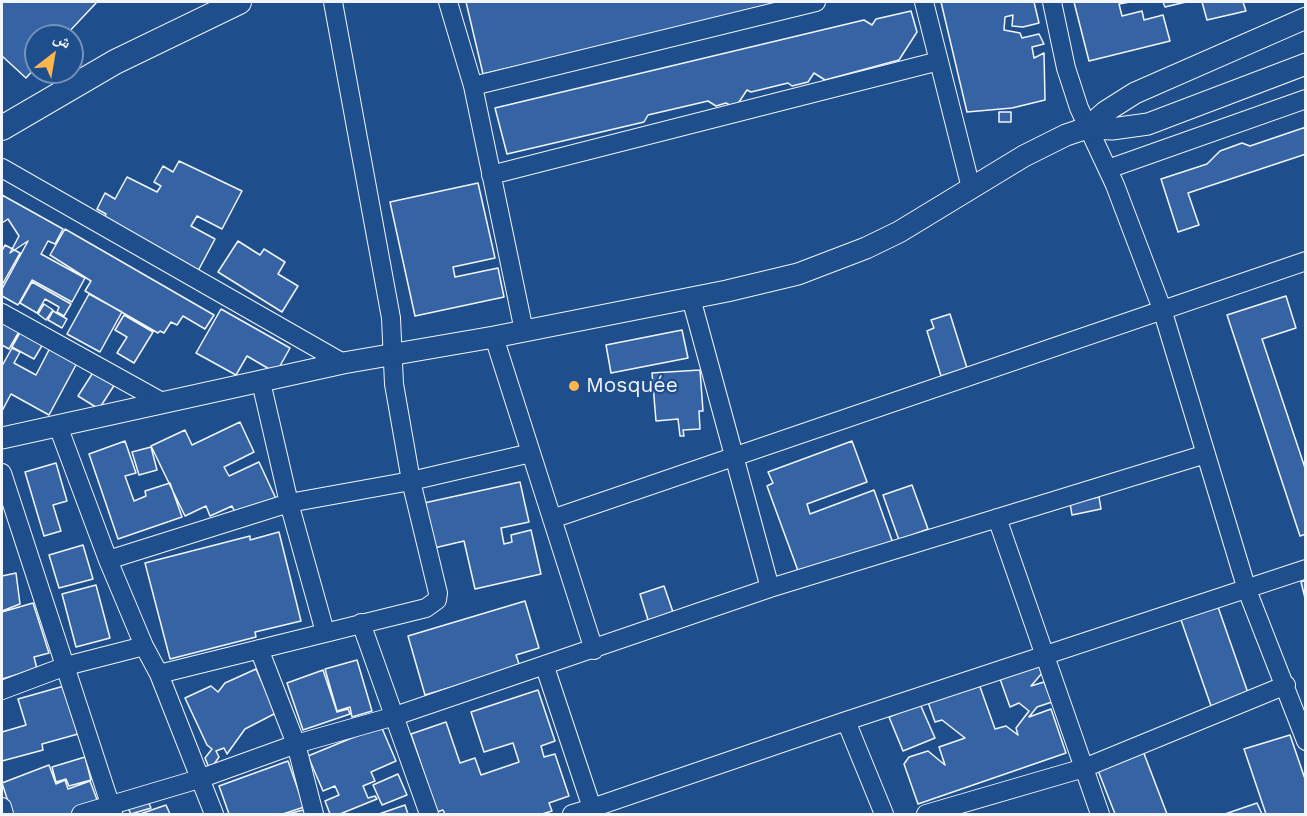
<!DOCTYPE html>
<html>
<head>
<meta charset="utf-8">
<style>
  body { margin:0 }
  #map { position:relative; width:1307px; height:816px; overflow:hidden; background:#1f4e8c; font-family:"Work Sans","Noto Naskh Arabic",sans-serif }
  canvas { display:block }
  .frame { position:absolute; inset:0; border:3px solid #f2f6ff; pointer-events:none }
  .north { position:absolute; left:24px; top:24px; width:60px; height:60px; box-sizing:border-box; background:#1f4e8c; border:2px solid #7391ba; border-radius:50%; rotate:31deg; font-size:16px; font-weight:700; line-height:24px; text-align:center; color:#f2f6ff }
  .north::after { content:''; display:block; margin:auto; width:21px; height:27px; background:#ffb74d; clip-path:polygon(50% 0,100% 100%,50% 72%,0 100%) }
</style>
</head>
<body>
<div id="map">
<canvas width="1307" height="816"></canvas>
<div class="frame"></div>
<div class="north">ش</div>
</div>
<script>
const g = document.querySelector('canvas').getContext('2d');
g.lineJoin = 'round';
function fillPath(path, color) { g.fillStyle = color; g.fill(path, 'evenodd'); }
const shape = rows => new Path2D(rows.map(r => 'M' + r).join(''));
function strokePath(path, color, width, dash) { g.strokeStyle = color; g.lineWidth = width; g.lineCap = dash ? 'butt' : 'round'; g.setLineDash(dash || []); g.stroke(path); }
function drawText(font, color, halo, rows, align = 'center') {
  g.font = font + ' "Work Sans",sans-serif'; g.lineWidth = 4.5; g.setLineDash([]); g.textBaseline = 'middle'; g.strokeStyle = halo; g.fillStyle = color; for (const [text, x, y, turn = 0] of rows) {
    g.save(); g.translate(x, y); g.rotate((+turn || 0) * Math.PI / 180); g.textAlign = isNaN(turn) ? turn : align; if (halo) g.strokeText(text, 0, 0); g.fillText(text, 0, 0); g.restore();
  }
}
const building = shape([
  [2,2,97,2,65,36,36,36,36,67,26,78,2,56,2,2],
  [466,2,771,2,772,7,483,74,466,2],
  [941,2,1034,2,1039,23,1023,27,1012,26,1013,15,1005,17,1004,30,1020,33,1022,38,1039,34,1044,44,1032,47,1034,58,1044,53,1045,100,1012,108,967,112,941,2],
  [1074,2,1130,2,1119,4,1122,16,1142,11,1144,20,1163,15,1170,41,1089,61,1074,2],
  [1163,2,1186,2,1165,7,1163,2],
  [1202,2,1243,2,1246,11,1207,20,1202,2],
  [911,11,917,32,899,60,825,80,814,73,808,82,792,86,788,83,751,92,747,90,735,108,726,103,716,106,708,101,648,115,644,122,507,154,495,108,864,20,872,25,876,19,911,11],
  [999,112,1011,112,1011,122,999,122,999,112],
  [1306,127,1306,154,1188,193,1199,225,1178,232,1161,179,1207,164,1220,151,1242,143,1250,146,1306,127],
  [179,161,242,191,222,229,197,216,191,226,215,239,198,271,103,221,106,214,97,209,105,193,115,199,127,177,157,192,161,186,154,182,163,166,173,172,179,161],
  [478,183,495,258,453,267,455,277,498,268,504,297,415,316,390,202,478,183],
  [2,195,63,229,55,244,48,241,41,254,85,278,72,302,32,280,18,305,2,296,2,289,28,241,10,253,19,236,8,219,2,223,2,195],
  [65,229,214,315,205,329,183,316,177,325,171,322,164,333,160,331,158,333,85,291,91,281,50,255,65,229],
  [238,241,260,255,264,249,285,262,278,274,298,286,282,312,218,272,238,241],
  [5,245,20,253,2,285,2,251,5,245],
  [32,282,71,304,64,316,57,312,59,307,45,299,37,313,20,303,32,282],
  [89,294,122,312,100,352,67,334,89,294],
  [1286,296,1296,328,1262,339,1306,471,1306,534,1300,536,1227,315,1286,296],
  [44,304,53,310,46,320,38,314,44,304],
  [221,309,290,348,276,373,247,356,236,375,196,353,221,309],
  [53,311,67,319,62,328,48,320,53,311],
  [950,314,967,368,941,376,927,331,934,328,931,320,950,314],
  [124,315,153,332,134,363,117,353,127,337,115,330,124,315],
  [2,318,20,330,9,349,2,345,2,318],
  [682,330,688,358,611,373,606,345,682,330],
  [21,331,43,344,34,359,12,347,21,331],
  [12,348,20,352,14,363,36,375,50,348,77,363,49,415,11,394,2,411,2,366,12,348],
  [700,370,703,411,699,411,700,429,683,430,684,436,680,436,678,419,656,421,652,373,700,370],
  [94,371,115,384,99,409,78,396,94,371],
  [240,422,254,452,224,467,229,476,259,462,277,501,238,519,232,506,210,516,206,506,185,516,151,446,185,430,192,445,240,422],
  [125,441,136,473,125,476,134,501,146,496,145,491,170,483,182,517,118,539,89,454,125,441],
  [852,441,867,482,807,504,810,514,874,490,894,546,801,579,767,486,773,483,768,472,852,441],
  [151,447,157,470,139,475,132,452,151,447],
  [56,463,67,501,53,505,61,531,44,536,25,472,56,463],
  [520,482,529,522,501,528,504,544,512,542,511,535,531,530,541,574,475,589,464,541,434,548,424,503,520,482],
  [912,485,928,529,899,540,883,495,912,485],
  [1099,497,1101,509,1072,515,1070,503,1099,497],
  [279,532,301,621,255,632,256,637,170,659,145,563,250,536,250,540,279,532],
  [83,545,93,579,59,588,49,555,83,545],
  [16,573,20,604,2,611,2,576,16,573],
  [1306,580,1306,602,1301,582,1306,580],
  [96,585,110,638,76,647,62,594,96,585],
  [664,586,674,615,649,623,640,594,664,586],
  [525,601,539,648,516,655,520,667,425,695,408,636,525,601],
  [33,603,49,653,34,657,37,669,2,679,2,612,33,603],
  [1217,604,1248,693,1211,706,1180,617,1217,604],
  [357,660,372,711,352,717,350,707,337,711,325,669,357,660],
  [1040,662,1043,672,1031,686,1044,682,1052,702,1037,707,1029,717,1051,709,1066,753,918,804,904,764,909,757,928,751,945,765,939,747,965,738,942,720,935,722,928,702,979,684,995,729,1006,726,1018,735,1016,728,1029,711,1019,703,1010,707,1000,679,1040,662],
  [256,669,276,713,245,729,227,754,224,748,216,751,219,757,210,770,205,758,212,749,207,745,185,698,211,686,218,692,225,683,256,669],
  [323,670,337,712,348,709,350,714,303,730,287,683,323,670],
  [64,686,78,734,42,744,43,750,2,761,2,732,26,725,18,699,64,686],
  [538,690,555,741,541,746,544,757,555,754,569,796,549,803,552,811,542,814,445,814,443,810,437,812,411,734,446,722,460,763,475,758,481,775,519,762,513,743,484,752,471,712,538,690],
  [920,704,935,738,903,751,889,717,920,704],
  [381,726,396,761,371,772,375,781,363,786,368,798,375,796,377,799,340,814,330,814,325,801,339,795,335,786,323,791,308,756,381,726],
  [1290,735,1306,782,1306,814,1266,814,1244,749,1290,735],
  [1143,751,1167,814,1115,814,1097,768,1143,751],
  [85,757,91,780,69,786,66,779,56,782,52,767,85,757],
  [288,761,304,807,283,814,229,814,219,786,288,761],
  [49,765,56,784,65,780,68,789,90,781,99,805,73,814,12,814,2,783,49,765],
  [398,774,407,795,382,805,373,785,398,774],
  [145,795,151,808,131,814,125,803,145,795],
  [1257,803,1262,814,1225,814,1257,803],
  [166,805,170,814,140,814,166,805],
  [405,805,408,814,379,814,405,805],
  [303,810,305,814,288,814,303,810]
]);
fillPath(building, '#3563a3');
strokePath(building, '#f2f6ff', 1.5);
const minor = shape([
  [448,2,473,86,524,331],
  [924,2,971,188],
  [1052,2,1066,68,1079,108,1115,185,1162,309,1247,590,1306,741],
  [473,86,816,2],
  [2,168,343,363],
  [1108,169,1306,99],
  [491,175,939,61],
  [691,298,770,588],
  [2,313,164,403],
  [494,337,594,650],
  [261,382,289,503,325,632],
  [58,426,108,560,144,646,159,674,214,814],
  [2,473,113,813],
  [997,518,1100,814],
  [552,519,1306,261],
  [108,560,289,503,411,481,531,453],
  [361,623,429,814],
  [259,649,296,744,314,814],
  [545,667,592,808,846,721,884,814],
  [159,674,426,608,437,600,438,593,411,481,394,384,391,318,333,2],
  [2,690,66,666,144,646],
  [846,721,1306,569],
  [2,807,4,814],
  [81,814,199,779,296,744,395,716,770,588,1206,454],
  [572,814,592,808,594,814],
  [926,814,1084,768,1286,685]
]);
const tertiary = shape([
  [1087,128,1105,112,1135,93,1306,18],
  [2,438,343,363,494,337,727,291,798,274,866,248,899,232,1024,156,1066,135,1087,128,1112,129,1148,124,1306,64]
]);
const secondary = shape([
  [2,128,115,62,239,2]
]);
strokePath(minor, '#f2f6ff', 20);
strokePath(tertiary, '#f2f6ff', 23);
strokePath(secondary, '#f2f6ff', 26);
strokePath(minor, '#1f4e8c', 18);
strokePath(tertiary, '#1f4e8c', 21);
strokePath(secondary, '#1f4e8c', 24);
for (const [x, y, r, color] of [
  [574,386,6,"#ffb74d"]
]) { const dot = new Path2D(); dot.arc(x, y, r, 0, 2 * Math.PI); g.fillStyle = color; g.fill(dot); strokePath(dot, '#1f4e8c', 2); }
drawText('21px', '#f2f6ff', '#1f4e8c', [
  ["Mosquée",586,386]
], 'left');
</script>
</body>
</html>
